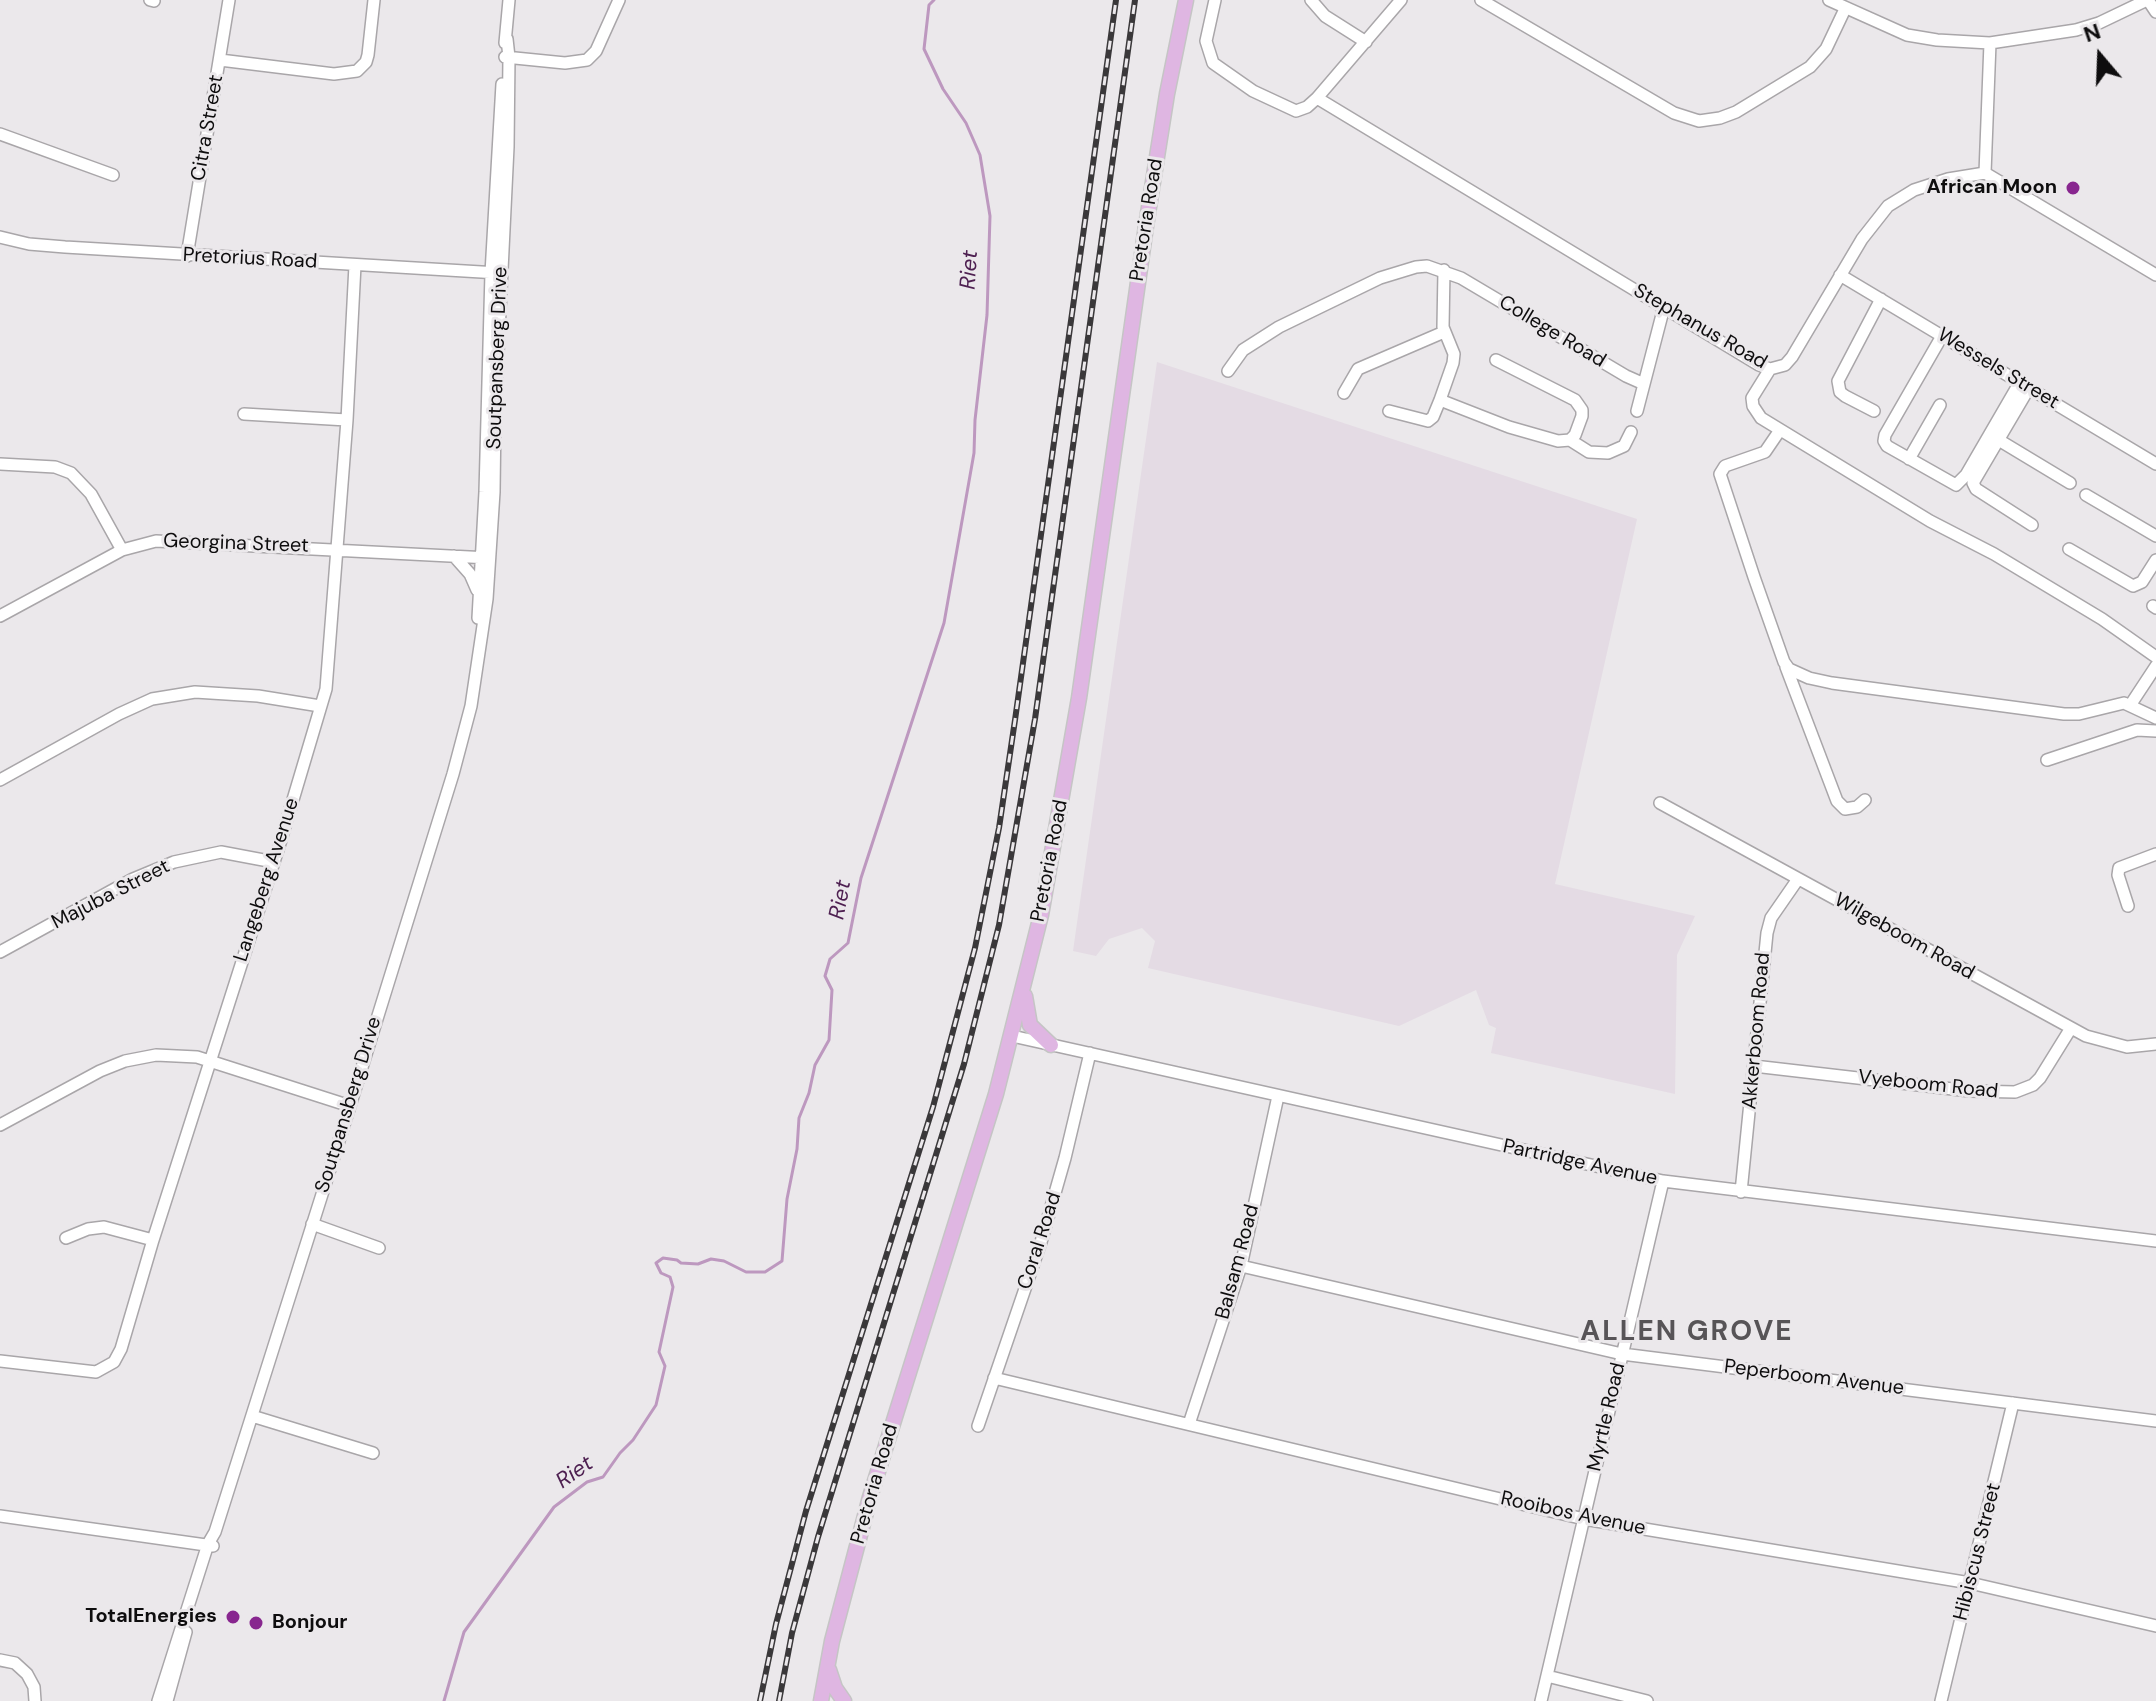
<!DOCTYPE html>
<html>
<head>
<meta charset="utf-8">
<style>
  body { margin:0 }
  #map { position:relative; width:2156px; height:1701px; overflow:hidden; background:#ebe8eb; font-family:"DM Sans",sans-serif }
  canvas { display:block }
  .north { position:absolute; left:2060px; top:16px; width:80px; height:80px; -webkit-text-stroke:6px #ebe8eb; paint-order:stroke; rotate:341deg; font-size:22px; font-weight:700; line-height:32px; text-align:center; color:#0e0d0e }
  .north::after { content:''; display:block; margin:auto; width:28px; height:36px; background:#0e0d0e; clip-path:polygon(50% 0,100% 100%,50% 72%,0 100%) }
</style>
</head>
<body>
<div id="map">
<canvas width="2156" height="1701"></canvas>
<div class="north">N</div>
</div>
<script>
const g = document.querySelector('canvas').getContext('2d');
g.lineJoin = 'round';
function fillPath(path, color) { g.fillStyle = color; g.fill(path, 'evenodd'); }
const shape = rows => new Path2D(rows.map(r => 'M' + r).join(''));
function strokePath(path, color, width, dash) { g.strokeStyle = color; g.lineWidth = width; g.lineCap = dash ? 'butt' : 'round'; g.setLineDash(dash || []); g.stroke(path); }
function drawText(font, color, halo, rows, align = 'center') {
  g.font = font + ' "DM Sans",sans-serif'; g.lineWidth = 6; g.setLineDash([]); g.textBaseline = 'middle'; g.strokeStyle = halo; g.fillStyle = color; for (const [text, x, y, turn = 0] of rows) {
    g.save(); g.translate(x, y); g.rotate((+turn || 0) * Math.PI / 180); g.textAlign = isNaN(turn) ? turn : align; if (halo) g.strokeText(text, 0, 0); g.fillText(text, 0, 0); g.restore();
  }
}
fillPath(shape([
  [1157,362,1637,519,1555,884,1695,916,1677,955,1675,1094,1491,1053,1496,1028,1489,1025,1476,990,1399,1026,1148,968,1155,941,1142,928,1109,939,1096,956,1073,951]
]), '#e4dbe4');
strokePath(shape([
  [444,1701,464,1632,554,1507,587,1482,603,1477,620,1453,633,1440,656,1405,665,1366,659,1352,673,1287,670,1277,661,1273,656,1263,663,1258,677,1260,681,1263,698,1264,711,1259,724,1261,746,1272,765,1272,782,1261,787,1199,797,1149,799,1118,809,1093,815,1065,829,1040,832,990,825,976,830,959,848,943,861,878,944,623,974,453,975,420,987,315,990,216,980,155,966,123,943,89,924,49,929,5,934,0]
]), '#bd98bf', 3);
const minor = shape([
  [150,0,154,1],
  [1215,0,1206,41,1213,63,1253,91,1296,111,1307,107,1317,98,1401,0],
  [1311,0,1325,16,1366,42],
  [1481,0,1674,113,1699,121,1720,118,1736,112,1810,67,1826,49,1845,9],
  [1829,0,1907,35,1937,40,1990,43,2076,30,2099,23,2147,0],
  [2148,0,2156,12],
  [505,43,509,0],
  [505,57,565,63,587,60,596,51,619,0],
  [220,60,334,74,357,71,366,62,368,55,374,0],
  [1317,98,1759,365,1770,369,1785,365,1792,357,1862,239,1888,206,1914,190,1948,179,1985,173,2156,275],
  [0,134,113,175],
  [1985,173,1990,43],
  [0,237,29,244,65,247,498,273],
  [187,256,229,0],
  [1840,275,2156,464],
  [1942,336,1885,435,1884,441,1887,446,1956,485,1966,475,2020,382],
  [1770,369,1752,398,1753,406,1761,418,1930,521,1994,554,2102,619,2156,657],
  [1228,371,1243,350,1279,327,1380,278,1416,267,1427,266,1461,278,1626,376,1644,384],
  [2029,388,1973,483,1976,489,2032,525],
  [1344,393,1358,369,1444,332],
  [1440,400,1509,427,1558,441,1570,440,1575,435,1582,416,1582,410,1575,400,1496,360],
  [1389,411,1428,421,1433,417,1440,400,1453,363,1454,354,1443,327,1444,270],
  [1637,411,1664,307],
  [1874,411,1845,396,1840,392,1838,381,1881,299],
  [244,414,347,420],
  [1780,430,1765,452,1725,466,1720,474,1754,577,1784,662,1789,669,1809,678,1832,683,2064,714,2079,714,2124,703,2156,718],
  [1997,439,2070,483],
  [1570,440,1589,452,1608,453,1624,446,1631,432],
  [1909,459,1940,405],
  [0,464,55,467,71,473,91,494,122,550],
  [2086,495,2156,536],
  [2069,549,2133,586,2142,582,2156,560],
  [454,556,470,574,477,590],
  [2153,606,2156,608],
  [0,616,122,550,156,541,489,558],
  [478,618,485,492,491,273,502,84],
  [1786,667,1837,801,1845,809,1857,807,1865,800],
  [2131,704,2156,666],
  [2047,760,2137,730,2156,731],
  [0,780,119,714,152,699,195,692,258,696,320,706],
  [1660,803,2086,1036,2127,1047,2156,1044],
  [2128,906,2118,875,2119,868,2156,854],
  [0,952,133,879,174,862,221,852,274,862],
  [1012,1036,1663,1181,2156,1241],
  [1754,1066,1970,1091,2015,1092,2033,1085,2040,1078,2071,1028],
  [0,1125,100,1071,125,1061,156,1055,197,1057,350,1106],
  [1741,1192,1767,933,1771,918,1798,879],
  [312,1224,379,1248],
  [66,1238,88,1229,104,1227,153,1240],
  [1241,1266,1622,1354,2156,1421],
  [0,1361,96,1372,114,1362,121,1349,153,1240,281,840,326,689,347,420,355,265],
  [994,1378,1584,1519,1970,1583,2156,1626],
  [252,1416,373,1453],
  [1189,1424,1241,1266,1278,1096],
  [978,1426,1041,1242,1065,1158,1090,1053],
  [0,1516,213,1546],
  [0,1660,15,1663,27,1674,34,1687,35,1701],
  [1547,1676,1647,1701],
  [158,1701,208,1544,215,1532,350,1106,453,774,471,706,487,599,494,492,495,414,508,147,509,57,507,39],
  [167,1701,186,1632],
  [1541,1701,1663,1181],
  [1941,1701,2013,1403]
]);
const major = shape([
  [1025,996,1030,1025,1051,1045],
  [829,1670,835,1688,844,1701],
  [821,1701,832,1641,870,1497,996,1094,1041,915,1079,698,1146,226,1167,94,1186,0]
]);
strokePath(minor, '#a9a6a9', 14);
strokePath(major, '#c5c5c5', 17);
strokePath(minor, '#fff', 11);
strokePath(major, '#dfb6e2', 14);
const rail = shape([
  [760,1701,776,1624,806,1511,933,1107,975,948,999,828,1015,720,1116,0],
  [779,1701,792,1633,818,1537,964,1064,999,925,1035,719,1135,0]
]);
strokePath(rail, '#3a383a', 6);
strokePath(rail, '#ebe8eb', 3, [9]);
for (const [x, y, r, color] of [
  [2073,188,8,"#88268f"],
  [233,1617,8,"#88268f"],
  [256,1623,8,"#88268f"]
]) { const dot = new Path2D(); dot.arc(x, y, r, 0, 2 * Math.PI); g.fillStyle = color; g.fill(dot); strokePath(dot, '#ebe8eb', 3); }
drawText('20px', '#0e0d0e', '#ebe8eb', [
  ["Citra Street",208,128,-80],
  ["Pretoria Road",1147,220,-81],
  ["Pretorius Road",250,259,3],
  ["Stephanus Road",1700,327,30],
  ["College Road",1552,332,31],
  ["Soutpansberg Drive",498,358,-88],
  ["Wessels Street",1998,369,31],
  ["Georgina Street",236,544,2],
  ["Pretoria Road",1050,861,-79],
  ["Langeberg Avenue",267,880,-72],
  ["Majuba Street",111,895,-27],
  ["Wilgeboom Road",1904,937,29],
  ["Akkerboom Road",1757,1031,-85],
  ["Vyeboom Road",1928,1085,6],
  ["Soutpansberg Drive",349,1105,-73],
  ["Partridge Avenue",1580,1163,12],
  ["Coral Road",1040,1241,-72],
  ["Balsam Road",1238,1262,-75],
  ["Peperboom Avenue",1814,1378,7],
  ["Myrtle Road",1607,1417,-77],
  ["Pretoria Road",875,1484,-74],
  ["Rooibos Avenue",1573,1514,12],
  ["Hibiscus Street",1978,1552,-76]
]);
drawText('bold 20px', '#0e0d0e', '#ebe8eb', [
  ["African Moon",2057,188],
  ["TotalEnergies",217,1617],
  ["Bonjour",272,1623,"left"]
], 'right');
drawText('italic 22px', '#4e2051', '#ebe8eb', [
  ["Riet",970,270,-86],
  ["Riet",841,900,-79],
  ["Riet",575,1473,-35]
]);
g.letterSpacing = '2px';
drawText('bold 28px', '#575457', '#ebe8eb', [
  ["ALLEN GROVE",1687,1333]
]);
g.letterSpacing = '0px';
</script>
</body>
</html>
